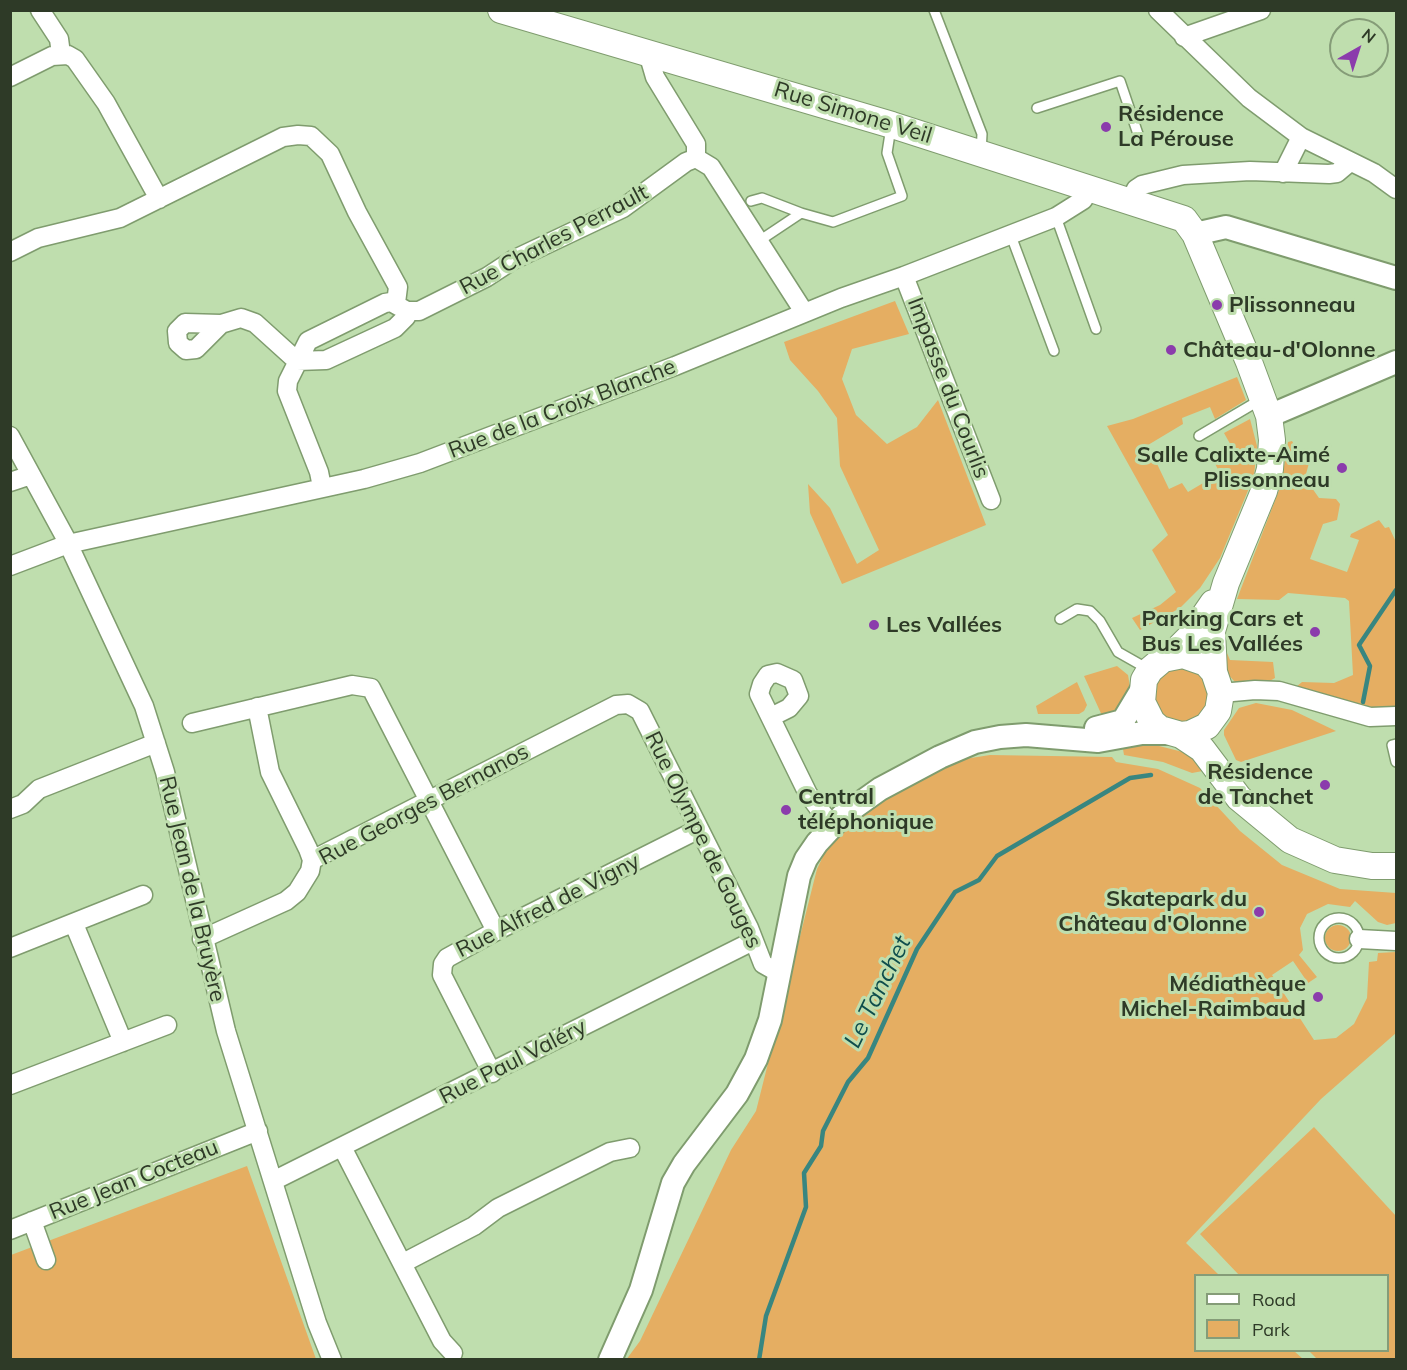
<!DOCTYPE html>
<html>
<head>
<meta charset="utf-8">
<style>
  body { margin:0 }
  #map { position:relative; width:1407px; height:1370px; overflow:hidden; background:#bfdeae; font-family:Mulish,sans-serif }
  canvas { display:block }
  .frame { position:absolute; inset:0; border:12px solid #2e3a27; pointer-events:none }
  .legend { position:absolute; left:1194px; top:1274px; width:195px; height:78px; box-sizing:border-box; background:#bfdeae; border:2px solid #859c78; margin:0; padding:8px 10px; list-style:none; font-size:18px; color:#2e3a27 }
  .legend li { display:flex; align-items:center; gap:12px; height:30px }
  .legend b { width:30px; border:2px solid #859c78 }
  .north { position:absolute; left:1329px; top:18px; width:60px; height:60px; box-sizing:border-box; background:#bfdeae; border:2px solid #859c78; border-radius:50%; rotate:39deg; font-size:16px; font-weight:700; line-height:24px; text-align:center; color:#2e3a27 }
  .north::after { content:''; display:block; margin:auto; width:21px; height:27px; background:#8b3cac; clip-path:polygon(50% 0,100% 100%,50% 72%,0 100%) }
</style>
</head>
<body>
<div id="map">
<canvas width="1407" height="1370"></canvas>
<div class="frame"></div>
<ul class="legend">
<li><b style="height:8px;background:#fff"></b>Road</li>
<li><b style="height:16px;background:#e5ae62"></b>Park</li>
</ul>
<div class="north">N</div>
</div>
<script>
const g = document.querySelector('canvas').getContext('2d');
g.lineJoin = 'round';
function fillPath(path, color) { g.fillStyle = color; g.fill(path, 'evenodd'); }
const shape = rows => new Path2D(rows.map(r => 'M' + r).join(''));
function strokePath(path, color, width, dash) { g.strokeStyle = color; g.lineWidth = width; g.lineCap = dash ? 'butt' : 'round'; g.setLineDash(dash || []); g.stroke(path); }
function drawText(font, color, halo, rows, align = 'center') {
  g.font = font + ' Mulish,sans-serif'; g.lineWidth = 6; g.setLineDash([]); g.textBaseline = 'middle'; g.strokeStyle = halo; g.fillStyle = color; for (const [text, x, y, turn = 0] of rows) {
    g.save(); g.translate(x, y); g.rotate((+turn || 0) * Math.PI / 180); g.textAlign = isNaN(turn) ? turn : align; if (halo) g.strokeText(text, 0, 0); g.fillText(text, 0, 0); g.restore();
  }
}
fillPath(shape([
  [895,301,909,334,852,349,842,379,856,415,887,444,917,427,938,400,986,525,842,584,810,513,808,484,830,508,857,564,879,550,840,466,837,418,818,391,790,360,784,342],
  [1237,377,1246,400,1215,419,1210,407,1182,418,1183,424,1138,451,1141,456,1149,447,1169,489,1182,483,1188,492,1220,473,1214,462,1233,449,1224,433,1250,419,1257,446,1254,476,1220,558,1200,588,1180,608,1140,630,1132,618,1160,605,1176,592,1152,550,1168,535,1107,426,1133,419],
  [1292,441,1298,452,1313,450,1307,457,1309,463,1303,485,1312,488,1319,498,1336,499,1340,504,1337,520,1323,524,1310,559,1347,572,1359,540,1350,537,1351,534,1379,520,1385,528,1389,527,1396,542,1396,705,1392,708,1371,709,1296,687,1302,682,1334,683,1353,675,1349,601,1345,598,1288,593,1279,600,1237,599,1281,485,1288,442],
  [1224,646,1230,660,1273,662,1275,678,1264,684,1236,683,1222,668],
  [1177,665,1203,675,1211,694,1205,713,1188,725,1159,717,1151,690,1154,681],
  [1117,666,1128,675,1130,687,1128,699,1123,711,1104,720,1084,676],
  [1077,682,1087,705,1084,711,1079,714,1038,714,1036,706],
  [1256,703,1292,710,1336,731,1241,762,1236,760,1224,735,1224,730,1239,708],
  [1143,742,1187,753,1208,770,1192,773,1163,762,1124,755,1123,749],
  [990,755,1112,757,1116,762,1158,769,1200,788,1240,831,1282,865,1340,889,1396,893,1396,923,1387,925,1378,922,1355,901,1350,907,1328,904,1307,914,1300,928,1303,950,1299,955,1317,977,1308,983,1293,961,1272,975,1314,1040,1336,1038,1354,1024,1367,998,1369,962,1377,961,1378,953,1396,952,1396,1033,1321,1099,1186,1243,1219,1275,1196,1276,1196,1350,1294,1351,1303,1359,626,1360,640,1341,731,1150,756,1111,817,869,830,842,868,806,952,761],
  '1325 938a13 13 0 1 1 26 0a13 13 0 1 1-26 0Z',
  [1314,1127,1396,1216,1396,1359,1317,1359,1309,1351,1388,1350,1388,1276,1239,1275,1200,1234],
  [247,1166,316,1359,11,1360,11,1255]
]), '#e5ae62');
strokePath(shape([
  [1363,702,1370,666,1359,645,1396,590],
  [759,1360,766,1316,806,1207,804,1173,821,1146,823,1131,848,1082,868,1058,917,949,955,892,979,880,997,856,1130,778,1151,775]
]), '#388680', 4.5);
const service = shape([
  [934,10,982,134,981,152],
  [1037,108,1120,81,1139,137],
  [751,201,762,198,801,213],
  [1056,217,1096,329],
  [1010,233,1054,351],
  [759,241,801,213,833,222,902,196,887,153,891,127],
  [1199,436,1260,400],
  [1060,619,1077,609,1090,611,1100,621,1118,652,1148,669],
  [1396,744,1392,745,1396,762],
  '1319 938a20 20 0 1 1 40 0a20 20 0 1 1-40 0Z'
]);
const minor = shape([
  [40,10,59,39,61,54],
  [1158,10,1249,98,1301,137,1374,173,1396,189],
  [1184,37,1261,10],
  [648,53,655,77,696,144,696,158],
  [10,77,52,56,68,55,75,59,106,103,159,199],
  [696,158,711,167,804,312],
  [1283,173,1301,137],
  [1130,201,1136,189,1142,185,1183,175,1250,171,1329,174,1337,173,1350,162],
  [10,252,38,238,120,218,283,137,298,135,311,136,330,154,357,212,398,287,396,303],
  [904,276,991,500],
  [221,324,196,349,186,350,178,343,177,331,185,323,221,324,241,318,255,323,297,361,326,360,395,328,406,317,407,311],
  [10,436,65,537,144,706,165,772,226,1031,317,1323,332,1360],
  [10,482,31,475],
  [322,487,319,472,287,391,288,381,308,341,385,303,391,302,407,311,419,311,487,277,513,260,623,208,686,162,696,158],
  [10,566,68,544,364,479,420,463,675,366,841,298,904,276,1056,217,1083,200,1090,189],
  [1221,693,1255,690,1279,691,1370,717,1396,716],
  [771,717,789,708,799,696,793,680,777,673,768,675,762,684,759,694,808,794,832,826],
  [192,723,352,685,371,688,496,931],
  [10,809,23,804,39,789,156,743],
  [312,860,616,705,628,704,640,711,749,928,763,964,779,973],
  [74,924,123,1042],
  [202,939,286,901,297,892,310,871,312,860,308,849,270,772,257,707],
  [1359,939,1396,941],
  [10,948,143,895],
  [492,1073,442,975,443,964,447,958,496,931,699,829],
  [10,1085,167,1025],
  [342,1147,442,1341,453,1353],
  [273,1181,753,941],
  [32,1221,46,1260],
  [10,1230,258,1131],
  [403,1263,474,1226,498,1208,610,1152,630,1148]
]);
const tertiary = shape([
  [1195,234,1226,227,1396,278],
  [1269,416,1396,362],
  [1096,728,1123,721,1141,691],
  [610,1360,641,1290,673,1183,684,1164,737,1094,756,1059,770,1020,799,876,806,859,817,843,842,816,880,789,940,757,975,742,1000,737,1026,735,1098,741,1142,733,1170,733]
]);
const secondary = shape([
  [501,10,892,125,1184,219,1195,234,1249,362,1269,416,1272,440,1270,469,1264,491,1226,583,1212,631,1214,672],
  [1171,656,1189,638,1213,603],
  [1181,735,1190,734,1207,726,1218,711,1221,693,1214,672,1206,663,1183,655,1163,659,1150,670,1144,680,1142,702,1152,722,1160,729,1181,735,1202,749,1239,798,1290,840,1335,860,1372,866,1396,866]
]);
strokePath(service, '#7f9c6e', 12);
strokePath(minor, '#7f9c6e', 21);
strokePath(tertiary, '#7f9c6e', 26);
strokePath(secondary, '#7f9c6e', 28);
strokePath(service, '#fff', 9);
strokePath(minor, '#fff', 18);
strokePath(tertiary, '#fff', 22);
strokePath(secondary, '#fff', 26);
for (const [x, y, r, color] of [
  [1106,127,6,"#8b3cac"],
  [1217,305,6,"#8b3cac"],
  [1171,350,6,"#8b3cac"],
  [1342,468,6,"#8b3cac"],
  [874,625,6,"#8b3cac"],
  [1315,632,6,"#8b3cac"],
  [1325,785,6,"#8b3cac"],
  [786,810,6,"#8b3cac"],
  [1259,912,6,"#8b3cac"],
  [1318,997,6,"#8b3cac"]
]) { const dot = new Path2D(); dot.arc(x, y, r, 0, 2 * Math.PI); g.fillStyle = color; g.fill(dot); strokePath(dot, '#bfdeae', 2); }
drawText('22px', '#2e3a27', '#bfdeae', [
  ["Rue Simone Veil",853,113,17],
  ["Rue Charles Perrault",554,240,-28],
  ["Impasse du Courlis",948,388,69],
  ["Rue de la Croix Blanche",562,409,-21],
  ["Rue Georges Bernanos",424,805,-28],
  ["Rue Olympe de Gouges",703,840,64],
  ["Rue Jean de la Bruyère",192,889,77],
  ["Rue Alfred de Vigny",548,906,-27],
  ["Rue Paul Valéry",513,1062,-27],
  ["Rue Jean Cocteau",134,1180,-22]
]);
drawText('bold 22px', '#2e3a27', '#bfdeae', [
  ["Résidence",1118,114],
  ["La Pérouse",1118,139],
  ["Plissonneau",1229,305],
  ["Château-d'Olonne",1183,350],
  ["Salle Calixte-Aimé",1330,455,"right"],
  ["Plissonneau",1330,480,"right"],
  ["Parking Cars et",1303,619,"right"],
  ["Bus Les Vallées",1303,644,"right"],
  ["Les Vallées",886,625],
  ["Résidence",1313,772,"right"],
  ["de Tanchet",1313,797,"right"],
  ["Central",798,797],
  ["téléphonique",798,822],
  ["Skatepark du",1247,899,"right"],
  ["Château d'Olonne",1247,924,"right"],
  ["Médiathèque",1306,984,"right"],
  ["Michel-Raimbaud",1306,1009,"right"]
], 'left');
drawText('italic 24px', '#0f4d4c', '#bfdeae', [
  ["Le Tanchet",878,992,-64]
]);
</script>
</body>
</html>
